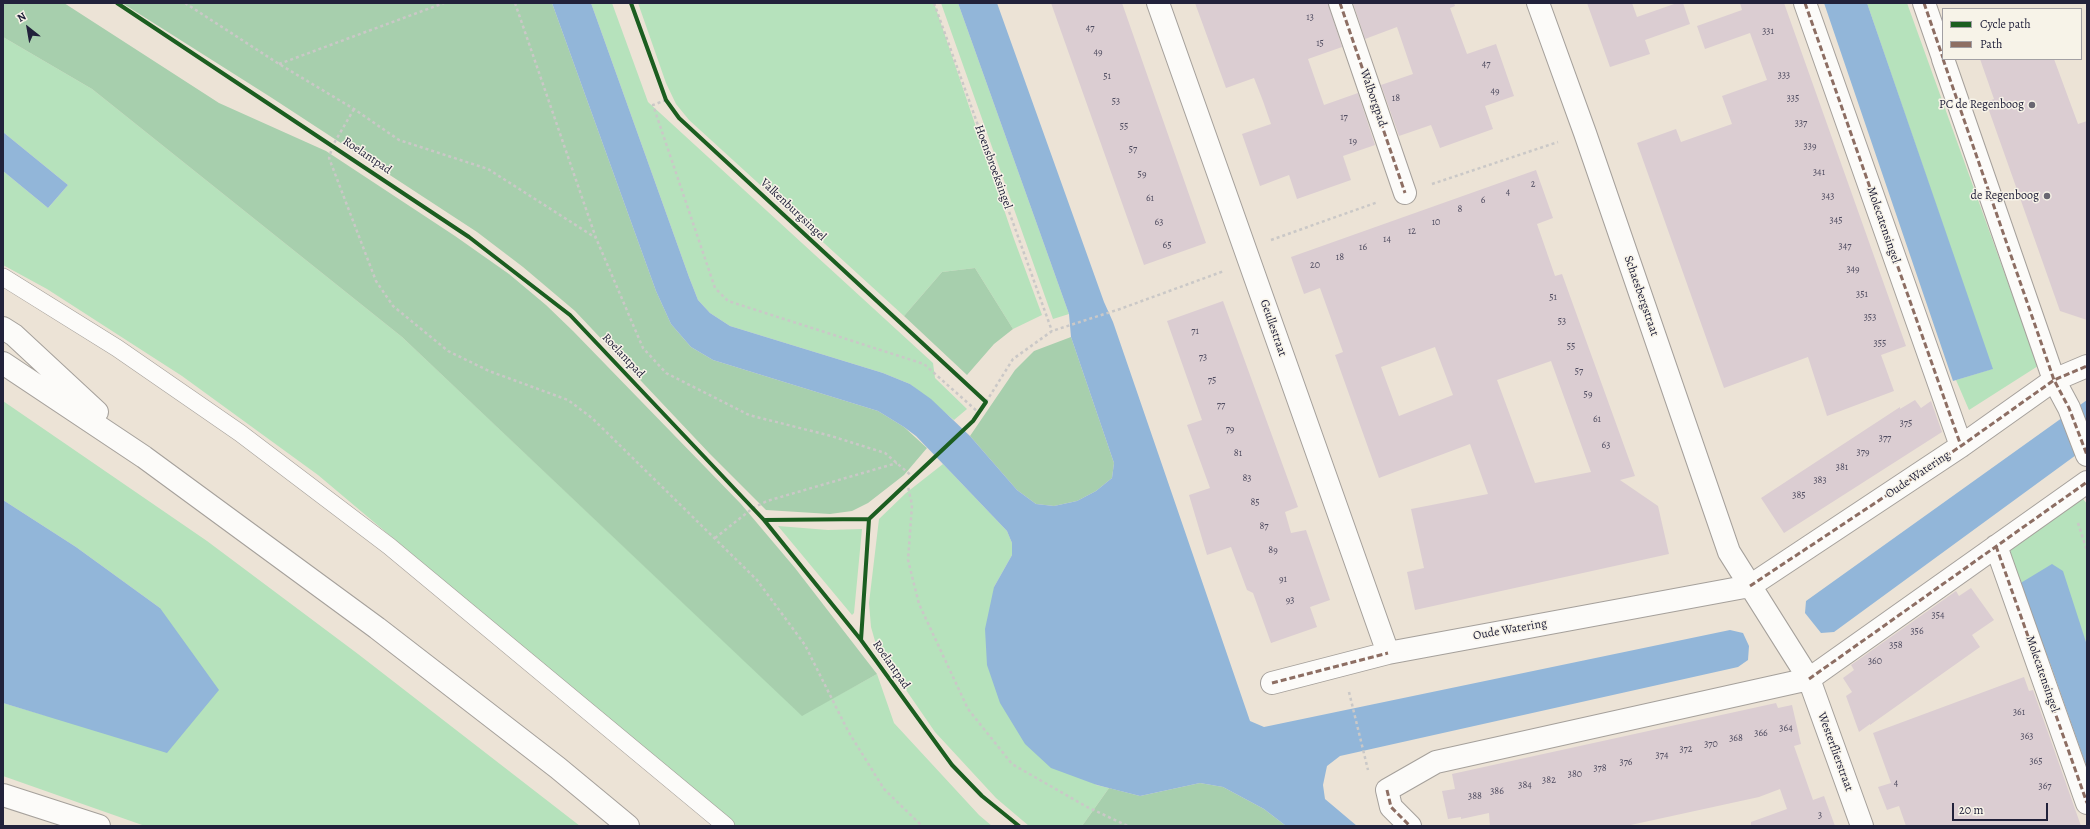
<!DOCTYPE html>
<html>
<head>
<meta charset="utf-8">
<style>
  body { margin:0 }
  #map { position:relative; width:2090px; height:829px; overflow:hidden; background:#ece3d6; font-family:Alegreya,serif }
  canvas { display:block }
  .frame { position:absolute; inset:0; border:4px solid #22223b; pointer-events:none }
  .legend { position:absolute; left:1942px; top:8px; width:140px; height:52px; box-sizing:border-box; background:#f7f3e8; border:1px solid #a29fa3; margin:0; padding:5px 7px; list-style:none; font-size:12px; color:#22223b }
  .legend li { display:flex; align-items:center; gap:8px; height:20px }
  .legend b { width:20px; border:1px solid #a29fa3 }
  .north { position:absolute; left:8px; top:8px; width:40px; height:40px; -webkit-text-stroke:3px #f7f3e8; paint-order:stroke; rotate:329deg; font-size:11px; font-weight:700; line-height:16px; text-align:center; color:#22223b }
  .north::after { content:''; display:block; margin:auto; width:14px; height:18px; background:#22223b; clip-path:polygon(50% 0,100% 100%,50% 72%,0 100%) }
  .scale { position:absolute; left:1952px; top:803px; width:96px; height:18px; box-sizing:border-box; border:2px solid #22223b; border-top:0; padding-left:5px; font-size:12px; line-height:14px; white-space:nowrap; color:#22223b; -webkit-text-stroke:3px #f7f3e8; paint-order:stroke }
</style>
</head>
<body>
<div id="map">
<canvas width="2090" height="829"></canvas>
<div class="frame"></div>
<ul class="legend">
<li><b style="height:5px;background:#1b5e20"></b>Cycle path</li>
<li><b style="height:5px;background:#8d6e63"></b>Path</li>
</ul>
<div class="north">N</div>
<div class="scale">20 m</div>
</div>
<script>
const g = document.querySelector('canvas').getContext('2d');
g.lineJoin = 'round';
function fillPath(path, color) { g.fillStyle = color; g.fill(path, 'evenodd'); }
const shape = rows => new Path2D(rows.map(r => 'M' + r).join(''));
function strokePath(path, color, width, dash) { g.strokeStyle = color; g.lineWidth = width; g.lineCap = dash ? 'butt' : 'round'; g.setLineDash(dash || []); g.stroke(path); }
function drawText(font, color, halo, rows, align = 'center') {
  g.font = font + ' Alegreya,serif'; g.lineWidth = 3; g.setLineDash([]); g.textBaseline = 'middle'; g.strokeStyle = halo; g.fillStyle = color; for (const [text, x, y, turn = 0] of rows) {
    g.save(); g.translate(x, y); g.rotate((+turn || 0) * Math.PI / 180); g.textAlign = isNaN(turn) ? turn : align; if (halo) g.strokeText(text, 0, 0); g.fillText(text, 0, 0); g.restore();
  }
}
fillPath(shape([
  [591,3,612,3,648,102,933,363,935,378,967,409,954,420,910,384,883,373,730,326,710,313,698,300,689,277],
  [638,3,934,3,1014,239,1042,315,1013,329,975,268,942,272,904,316,689,120,676,104,666,83],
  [941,3,958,3,1069,314,1053,319],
  [1867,3,1907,3,2038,366,1969,410,1956,380,1992,369],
  [3,37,92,89,402,337,802,715,877,674,894,723,979,815,992,826,735,826,318,475,182,376,47,289,3,265,3,171,48,208,68,185,3,132],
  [3,401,207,541,358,654,580,826,145,826,3,776,3,703,47,716,160,608,76,547,3,500],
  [943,464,1007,531,1012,543,1012,555,994,587,1096,785,1109,788,1082,826,1029,826,996,798,935,732,877,648,871,627,869,603,879,519,906,493],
  [2080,495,2087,504,2087,645,2076,615,2019,584,2006,547],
  [778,526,828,530,862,529,854,613,852,615]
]), '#b6e2bc');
fillPath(shape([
  [3,3,64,3,219,103,326,151,455,236,509,274,546,305,573,331,741,504,795,568,877,674,802,716,402,337,92,89,3,37],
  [122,3,552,3,656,291,671,324,691,347,713,360,878,411,904,427,927,448,904,475,868,503,852,511,830,514,766,510,710,454,575,311,523,267,477,232,272,98],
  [975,268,1013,329,994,344,967,375,904,316,942,272],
  [1071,337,1114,463,1112,478,1096,491,1077,501,1054,506,1036,504,1017,490,970,436,1015,370,1034,351],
  [1200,783,1223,787,1264,809,1286,826,1082,826,1109,788,1140,796]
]), '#a7cfad');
fillPath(shape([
  [552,3,591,3,689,277,698,300,710,313,730,326,883,373,910,384,931,399,970,436,1017,490,1036,504,1054,506,1077,501,1096,491,1112,478,1114,463,1071,337,1069,314,958,3,997,3,1104,302,1113,322,1250,721,1264,727,1730,630,1743,633,1749,646,1748,660,1738,667,1340,756,1327,766,1323,785,1325,799,1357,826,1286,826,1264,809,1223,787,1200,783,1140,796,1097,785,1051,768,1025,744,1000,703,987,665,985,629,994,587,1012,555,1012,543,1007,531,943,464,916,436,904,427,878,411,713,360,691,347,671,324,656,291],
  [1824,3,1867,3,1993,369,1953,381],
  [3,132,68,185,48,208,3,171],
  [2087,400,2087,447,1834,632,1821,633,1805,613,1806,601],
  [3,500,76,547,160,608,219,690,167,753,3,703],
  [2052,564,2063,571,2087,645,2087,768,2050,663,2019,584]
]), '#92b6d9');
fillPath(shape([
  [1051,3,1122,3,1206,243,1144,265],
  [1195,3,1328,3,1342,47,1308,59,1324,105,1358,93,1375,145,1343,156,1351,180,1297,199,1289,175,1260,186,1242,134,1271,124,1263,101,1254,78,1226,88],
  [1353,3,1454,3,1455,6,1450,8,1467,54,1496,44,1514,96,1485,106,1493,129,1440,148,1431,125,1399,136,1381,85,1413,74,1397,27,1365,39],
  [1587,3,1632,3,1637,17,1677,3,1683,3,1690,24,1645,40,1650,54,1610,67],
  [1740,3,1784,3,1906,346,1881,355,1894,391,1827,416,1808,357,1724,388,1637,143,1676,129,1681,142,1732,124,1722,96,1767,80,1750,33,1705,49,1697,26,1742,10],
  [1980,59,2054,59,2078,124,2087,121,2087,320,2060,311,1986,102,1994,99],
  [1536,170,1553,218,1537,224,1555,276,1562,274,1635,476,1620,480,1658,506,1669,554,1415,610,1407,572,1424,568,1411,509,1488,494,1470,444,1379,478,1335,355,1343,352,1320,288,1304,294,1291,257],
  [1435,347,1453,395,1399,416,1381,367],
  [1551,361,1591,472,1535,483,1497,380],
  [1223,301,1298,507,1285,512,1291,533,1306,530,1330,600,1310,607,1317,627,1271,643,1253,593,1247,590,1231,547,1207,555,1189,495,1210,488,1187,425,1202,420,1167,321],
  [1915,400,1921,408,1931,401,1942,432,1784,533,1761,498,1900,407,1900,409],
  [1971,588,1994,620,1972,635,1980,647,1870,725,1870,724,1859,732,1846,696,1852,692,1843,678,1854,670,1851,665,1956,591,1959,596],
  [2024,677,2029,691,2033,690,2081,826,1906,826,1899,806,1887,810,1878,787,1891,783,1873,733],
  [1776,703,1778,708,1792,705,1801,744,1794,746,1813,800,1824,796,1835,826,1751,826,1751,822,1787,809,1780,789,1759,797,1626,826,1490,826,1489,813,1461,819,1461,817,1448,819,1442,791,1455,789,1452,774]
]), '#dbcdd2');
const lane = shape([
  [3,277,117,348,240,433,389,546,726,826]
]);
const street = shape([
  [1158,3,1388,653],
  [1340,3,1405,193],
  [1805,3,1961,446],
  [1924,3,1943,58],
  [1943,59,2054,380,2069,408,2087,455],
  [1996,546,2087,803],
  [1272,683,1388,653,1750,586,1961,446,2054,380,2087,366],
  [1410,826,1391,807,1387,790,1436,762,1809,679,1729,552,1585,133,1538,3],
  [1862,826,1809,679,2087,482]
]);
const highway = shape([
  [3,328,14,335,97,412],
  [3,363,144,457,377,628,558,768,628,826],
  [3,795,99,826]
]);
strokePath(lane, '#a5a09b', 18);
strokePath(street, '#a5a09b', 24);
strokePath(highway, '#a5a09b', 24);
strokePath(shape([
  [185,3,279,64,354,109,399,140,488,169,596,238],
  [515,3,596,238,643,348,666,373,749,415,831,436,885,453,913,477],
  [934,3,1052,331],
  [279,64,444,3],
  [666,100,653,105,715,288,728,301,924,364,978,412],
  [354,109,333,145,329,158,376,281,393,306,448,351,489,371,568,400,592,418,757,580,805,645,848,731,884,789,922,826],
  [1432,184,1558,142],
  [1271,240,1378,202],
  [986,402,1013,359,1052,331,1120,309,1224,271],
  [907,482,912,505,908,560,919,604,968,709,1012,764,1087,807,1128,826],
  [2078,523,2087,551],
  [715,538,753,508,767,501,897,463],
  [1349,692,1368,770]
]), '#cac8c7', 2.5, [3, 3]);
strokePath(lane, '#fcfbf9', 17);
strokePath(street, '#fcfbf9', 22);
strokePath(highway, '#fcfbf9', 22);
strokePath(shape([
  [1340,3,1405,193],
  [1805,3,1961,446],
  [1924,3,1943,58],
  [1943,59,2054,380,2069,408,2087,455],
  [1996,546,2087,803],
  [1750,586,1961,446,2054,380,2087,366],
  [1809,679,2087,482],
  [1272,683,1388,653],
  [1387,790,1391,807,1410,826]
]), '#8d6e63', 3, [6, 3]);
strokePath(shape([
  [117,3,469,237,570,315,764,520,861,640,952,765,982,796,1019,826],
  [631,3,666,100,679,118,986,402,973,421,869,519,861,640],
  [764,520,869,519]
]), '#1b5e20', 4);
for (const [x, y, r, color] of [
  [2032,105,4,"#696671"],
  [2047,196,4,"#696671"]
]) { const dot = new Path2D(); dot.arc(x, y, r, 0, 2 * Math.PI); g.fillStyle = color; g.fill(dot); strokePath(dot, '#f7f3e8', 1.5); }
drawText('10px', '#504d61', null, [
  ["13",1310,18],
  ["47",1090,29],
  ["331",1768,32],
  ["15",1320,44],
  ["49",1098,53],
  ["47",1486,65],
  ["333",1784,76],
  ["51",1107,77],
  ["49",1495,92],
  ["18",1396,99],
  ["335",1793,99],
  ["53",1116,102],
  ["17",1344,118],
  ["337",1801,124],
  ["55",1124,127],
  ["19",1353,142],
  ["339",1810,147],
  ["57",1133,150],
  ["341",1819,173],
  ["59",1142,175],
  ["2",1533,185],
  ["4",1508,193],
  ["343",1828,197],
  ["61",1150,199],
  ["6",1483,201],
  ["8",1460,210],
  ["345",1836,221],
  ["63",1159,223],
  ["10",1436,223],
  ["12",1412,232],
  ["14",1387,240],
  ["65",1167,246],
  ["347",1845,247],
  ["16",1363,248],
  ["18",1340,258],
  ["20",1315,266],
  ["349",1853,270],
  ["351",1862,295],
  ["51",1553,298],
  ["353",1870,318],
  ["53",1562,322],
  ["71",1195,332],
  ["355",1880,344],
  ["55",1571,347],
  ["73",1203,358],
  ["57",1579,372],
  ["75",1212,381],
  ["59",1588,395],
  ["77",1221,406],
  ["61",1597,420],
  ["375",1906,424],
  ["79",1230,430],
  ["377",1885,439],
  ["63",1606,446],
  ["379",1863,453],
  ["81",1238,454],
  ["381",1842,468],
  ["83",1247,479],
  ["383",1820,481],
  ["385",1799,496],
  ["85",1255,503],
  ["87",1264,527],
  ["89",1273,551],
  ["91",1283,580],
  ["93",1290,601],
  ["354",1938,616],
  ["356",1917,632],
  ["358",1896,646],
  ["360",1875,662],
  ["361",2019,713],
  ["364",1786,729],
  ["366",1761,734],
  ["363",2027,737],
  ["368",1736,739],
  ["370",1711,745],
  ["372",1686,750],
  ["374",1662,756],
  ["365",2036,762],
  ["376",1626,763],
  ["378",1600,769],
  ["380",1575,775],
  ["382",1549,781],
  ["4",1896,784],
  ["384",1525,786],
  ["367",2045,787],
  ["386",1497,792],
  ["388",1475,797],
  ["3",1820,816]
]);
drawText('12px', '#22223b', '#f7f3e8', [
  ["Walborgpad",1373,98,71],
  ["Roelantpad",367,156,34],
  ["Hoensbroeksingel",993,167,70],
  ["Valkenburgsingel",793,210,43],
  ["Molecatensingel",1883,225,71],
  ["Schaesbergstraat",1641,296,71],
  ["Geullestraat",1273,328,71],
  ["Roelantpad",623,356,47],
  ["Oude Watering",1918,475,-34],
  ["Oude Watering",1510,630,-10],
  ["Roelantpad",891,665,55],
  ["Molecatensingel",2042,674,71],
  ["Westerflierstraat",1835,752,70]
]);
drawText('12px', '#22223b', '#f7f3e8', [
  ["PC de Regenboog",2024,105],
  ["de Regenboog",2039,196]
], 'right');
</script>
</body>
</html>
